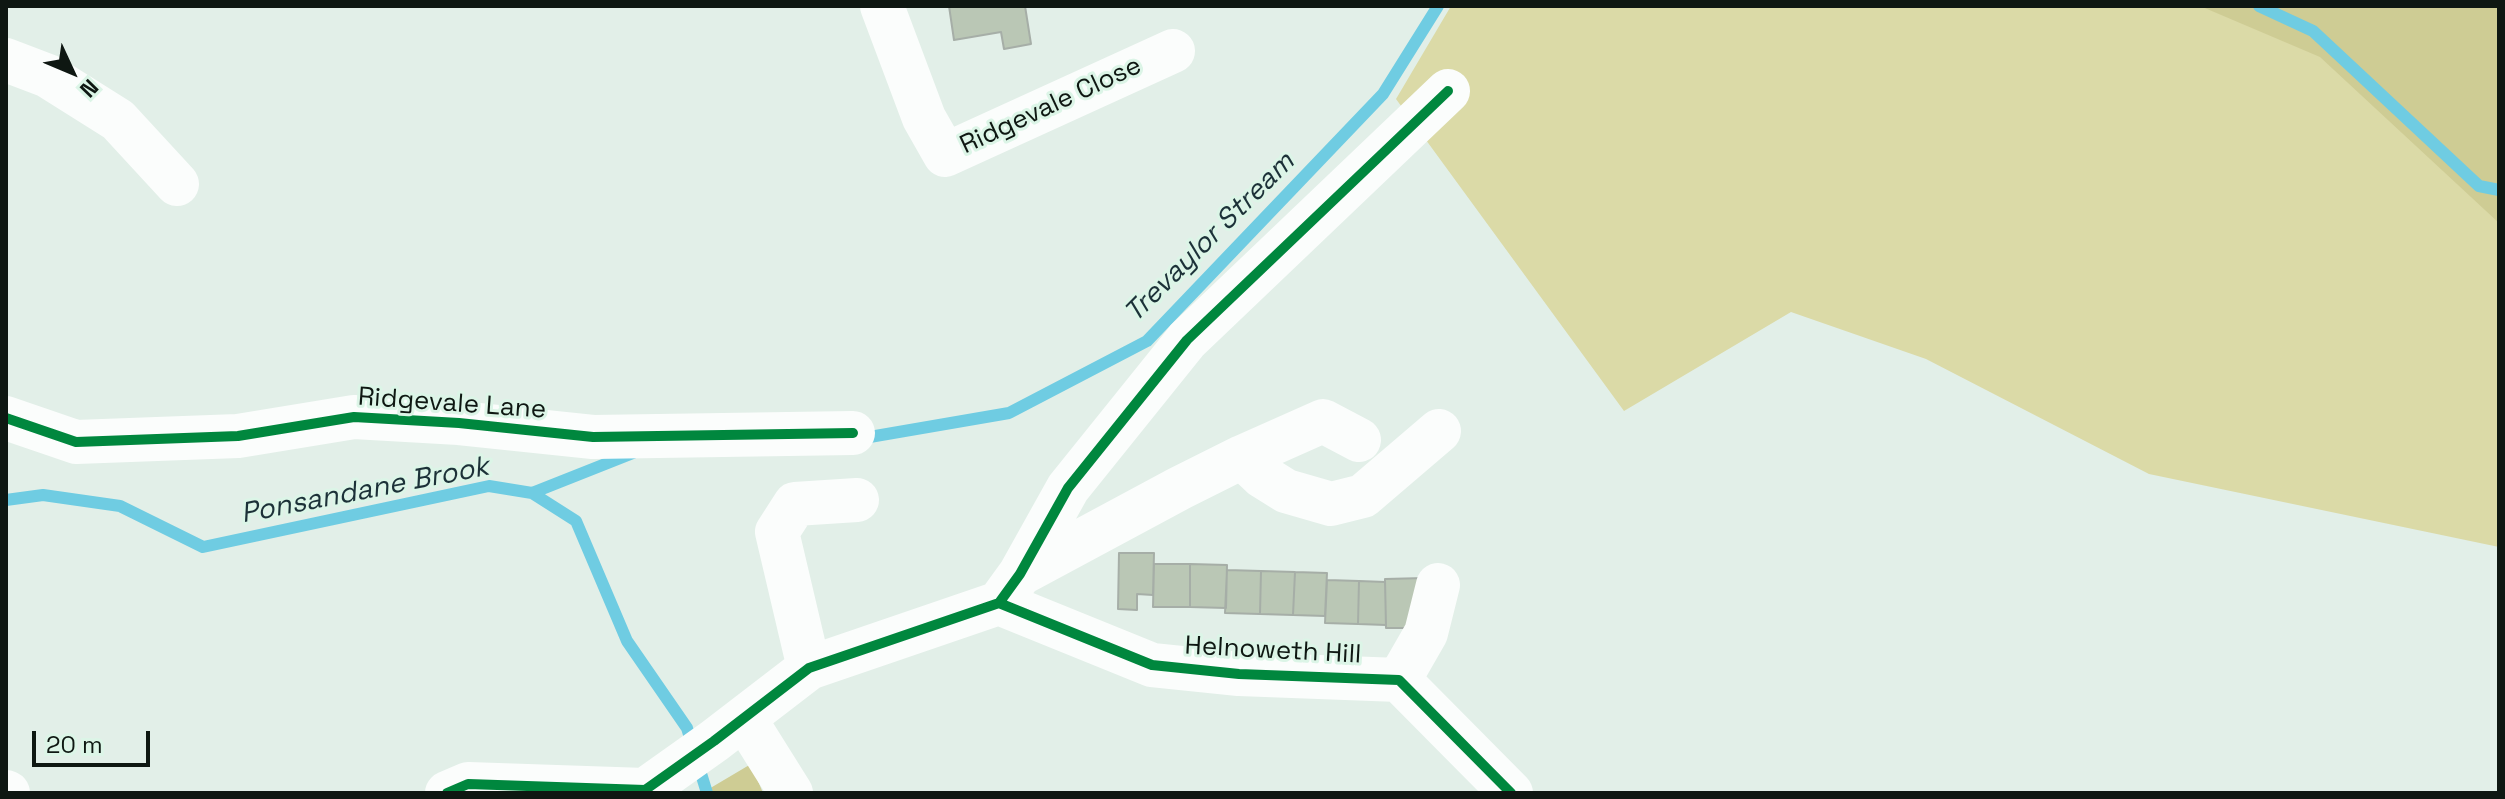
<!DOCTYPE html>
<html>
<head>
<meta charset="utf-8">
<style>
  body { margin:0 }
  #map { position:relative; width:2505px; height:799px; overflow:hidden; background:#e2efe8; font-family:"Space Grotesk",sans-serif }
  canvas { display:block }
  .frame { position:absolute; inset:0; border:8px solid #0e1712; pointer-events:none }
  .north { position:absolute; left:32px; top:32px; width:80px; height:80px; -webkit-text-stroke:6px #dcf5e7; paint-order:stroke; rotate:134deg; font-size:22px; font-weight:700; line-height:32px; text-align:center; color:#0e1712 }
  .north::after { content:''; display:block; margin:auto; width:28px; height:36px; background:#0e1712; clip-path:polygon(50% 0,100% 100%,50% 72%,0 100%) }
  .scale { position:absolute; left:32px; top:731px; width:118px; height:36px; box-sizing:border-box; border:4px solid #0e1712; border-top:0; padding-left:10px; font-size:24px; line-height:28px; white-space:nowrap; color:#0e1712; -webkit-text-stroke:6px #dcf5e7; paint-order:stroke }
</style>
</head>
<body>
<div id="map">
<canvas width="2505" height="799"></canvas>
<div class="frame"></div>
<div class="north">N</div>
<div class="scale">20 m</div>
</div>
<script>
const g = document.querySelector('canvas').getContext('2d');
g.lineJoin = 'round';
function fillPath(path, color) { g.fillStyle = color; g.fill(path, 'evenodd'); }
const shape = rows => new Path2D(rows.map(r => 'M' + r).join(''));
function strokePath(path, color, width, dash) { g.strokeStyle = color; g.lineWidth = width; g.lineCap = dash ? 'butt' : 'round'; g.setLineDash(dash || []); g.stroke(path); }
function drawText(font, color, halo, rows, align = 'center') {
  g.font = font + ' "Space Grotesk",sans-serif'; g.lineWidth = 6; g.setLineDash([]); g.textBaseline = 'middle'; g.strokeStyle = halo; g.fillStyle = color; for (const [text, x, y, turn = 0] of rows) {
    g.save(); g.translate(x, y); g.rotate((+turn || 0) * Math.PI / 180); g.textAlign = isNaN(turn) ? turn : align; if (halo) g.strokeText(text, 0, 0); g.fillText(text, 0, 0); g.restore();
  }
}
fillPath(shape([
  [1451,6,2499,6,2499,547,2149,474,1926,359,1791,312,1624,411,1396,99]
]), '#dbdaa7');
fillPath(shape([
  [2200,6,2499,6,2499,223,2320,57],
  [751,764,763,793,702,793]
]), '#cecc94');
strokePath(shape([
  [2259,6,2313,31,2479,186,2499,190],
  [858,439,1009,413,1147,341,1383,94,1438,6],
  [532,493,633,453],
  [6,500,43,495,120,506,203,547,489,486,532,493,576,521,627,641,687,728,707,793]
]), '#6fcce2', 12);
const building = shape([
  [949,6,1025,6,1031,44,1004,49,1001,32,954,40,949,6],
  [1119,553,1154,553,1153,595,1137,594,1137,610,1118,609,1119,553],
  [1154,564,1190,564,1190,607,1153,607,1154,564],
  [1190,564,1227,565,1226,608,1190,607,1190,564],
  [1227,570,1261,571,1260,614,1225,613,1227,570],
  [1261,571,1295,572,1293,615,1260,614,1261,571],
  [1295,572,1327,573,1325,616,1293,615,1295,572],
  [1425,578,1426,628,1386,628,1385,579,1425,578],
  [1327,580,1359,581,1358,624,1325,623,1327,580],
  [1359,581,1385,582,1386,625,1358,624,1359,581]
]);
fillPath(building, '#bac7b5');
strokePath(building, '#a6aea7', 2);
strokePath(shape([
  [882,6,924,118,945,155,1173,51],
  [6,60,48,76,118,120,177,184],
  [6,418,76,442,238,436,354,417,459,423,593,437,853,433],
  [1242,457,1323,421,1359,440],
  [1020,574,1180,488,1242,457,1262,476,1286,491,1331,504,1363,496,1439,431],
  [999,603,1020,574,1068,488,1187,340,1448,91],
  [999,603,1152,665,1239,674,1399,680,1511,793],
  [809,668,777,532,795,504,857,500],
  [1399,680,1426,633,1438,585],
  [744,718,791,793],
  [447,793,468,784,645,790,714,741,809,668,999,603]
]), '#fbfdfc', 44);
strokePath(shape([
  [6,792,8,793]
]), '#fbfdfc', 44);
strokePath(shape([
  [6,418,76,442,238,436,354,417,459,423,593,437,853,433],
  [999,603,1020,574,1068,488,1187,340,1448,91],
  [999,603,1152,665,1239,674,1399,680,1511,793],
  [447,793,468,784,645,790,714,741,809,668,999,603]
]), '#00873e', 10);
drawText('26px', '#0e1712', '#dcf5e7', [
  ["Ridgevale Close",1051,106,-25],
  ["Ridgevale Lane",452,404,4],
  ["Helnoweth Hill",1273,651,3]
]);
drawText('italic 28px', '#1c3138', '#dcf5e7', [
  ["Trevaylor Stream",1210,238,-45],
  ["Ponsandane Brook",365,491,-11]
]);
</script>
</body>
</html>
